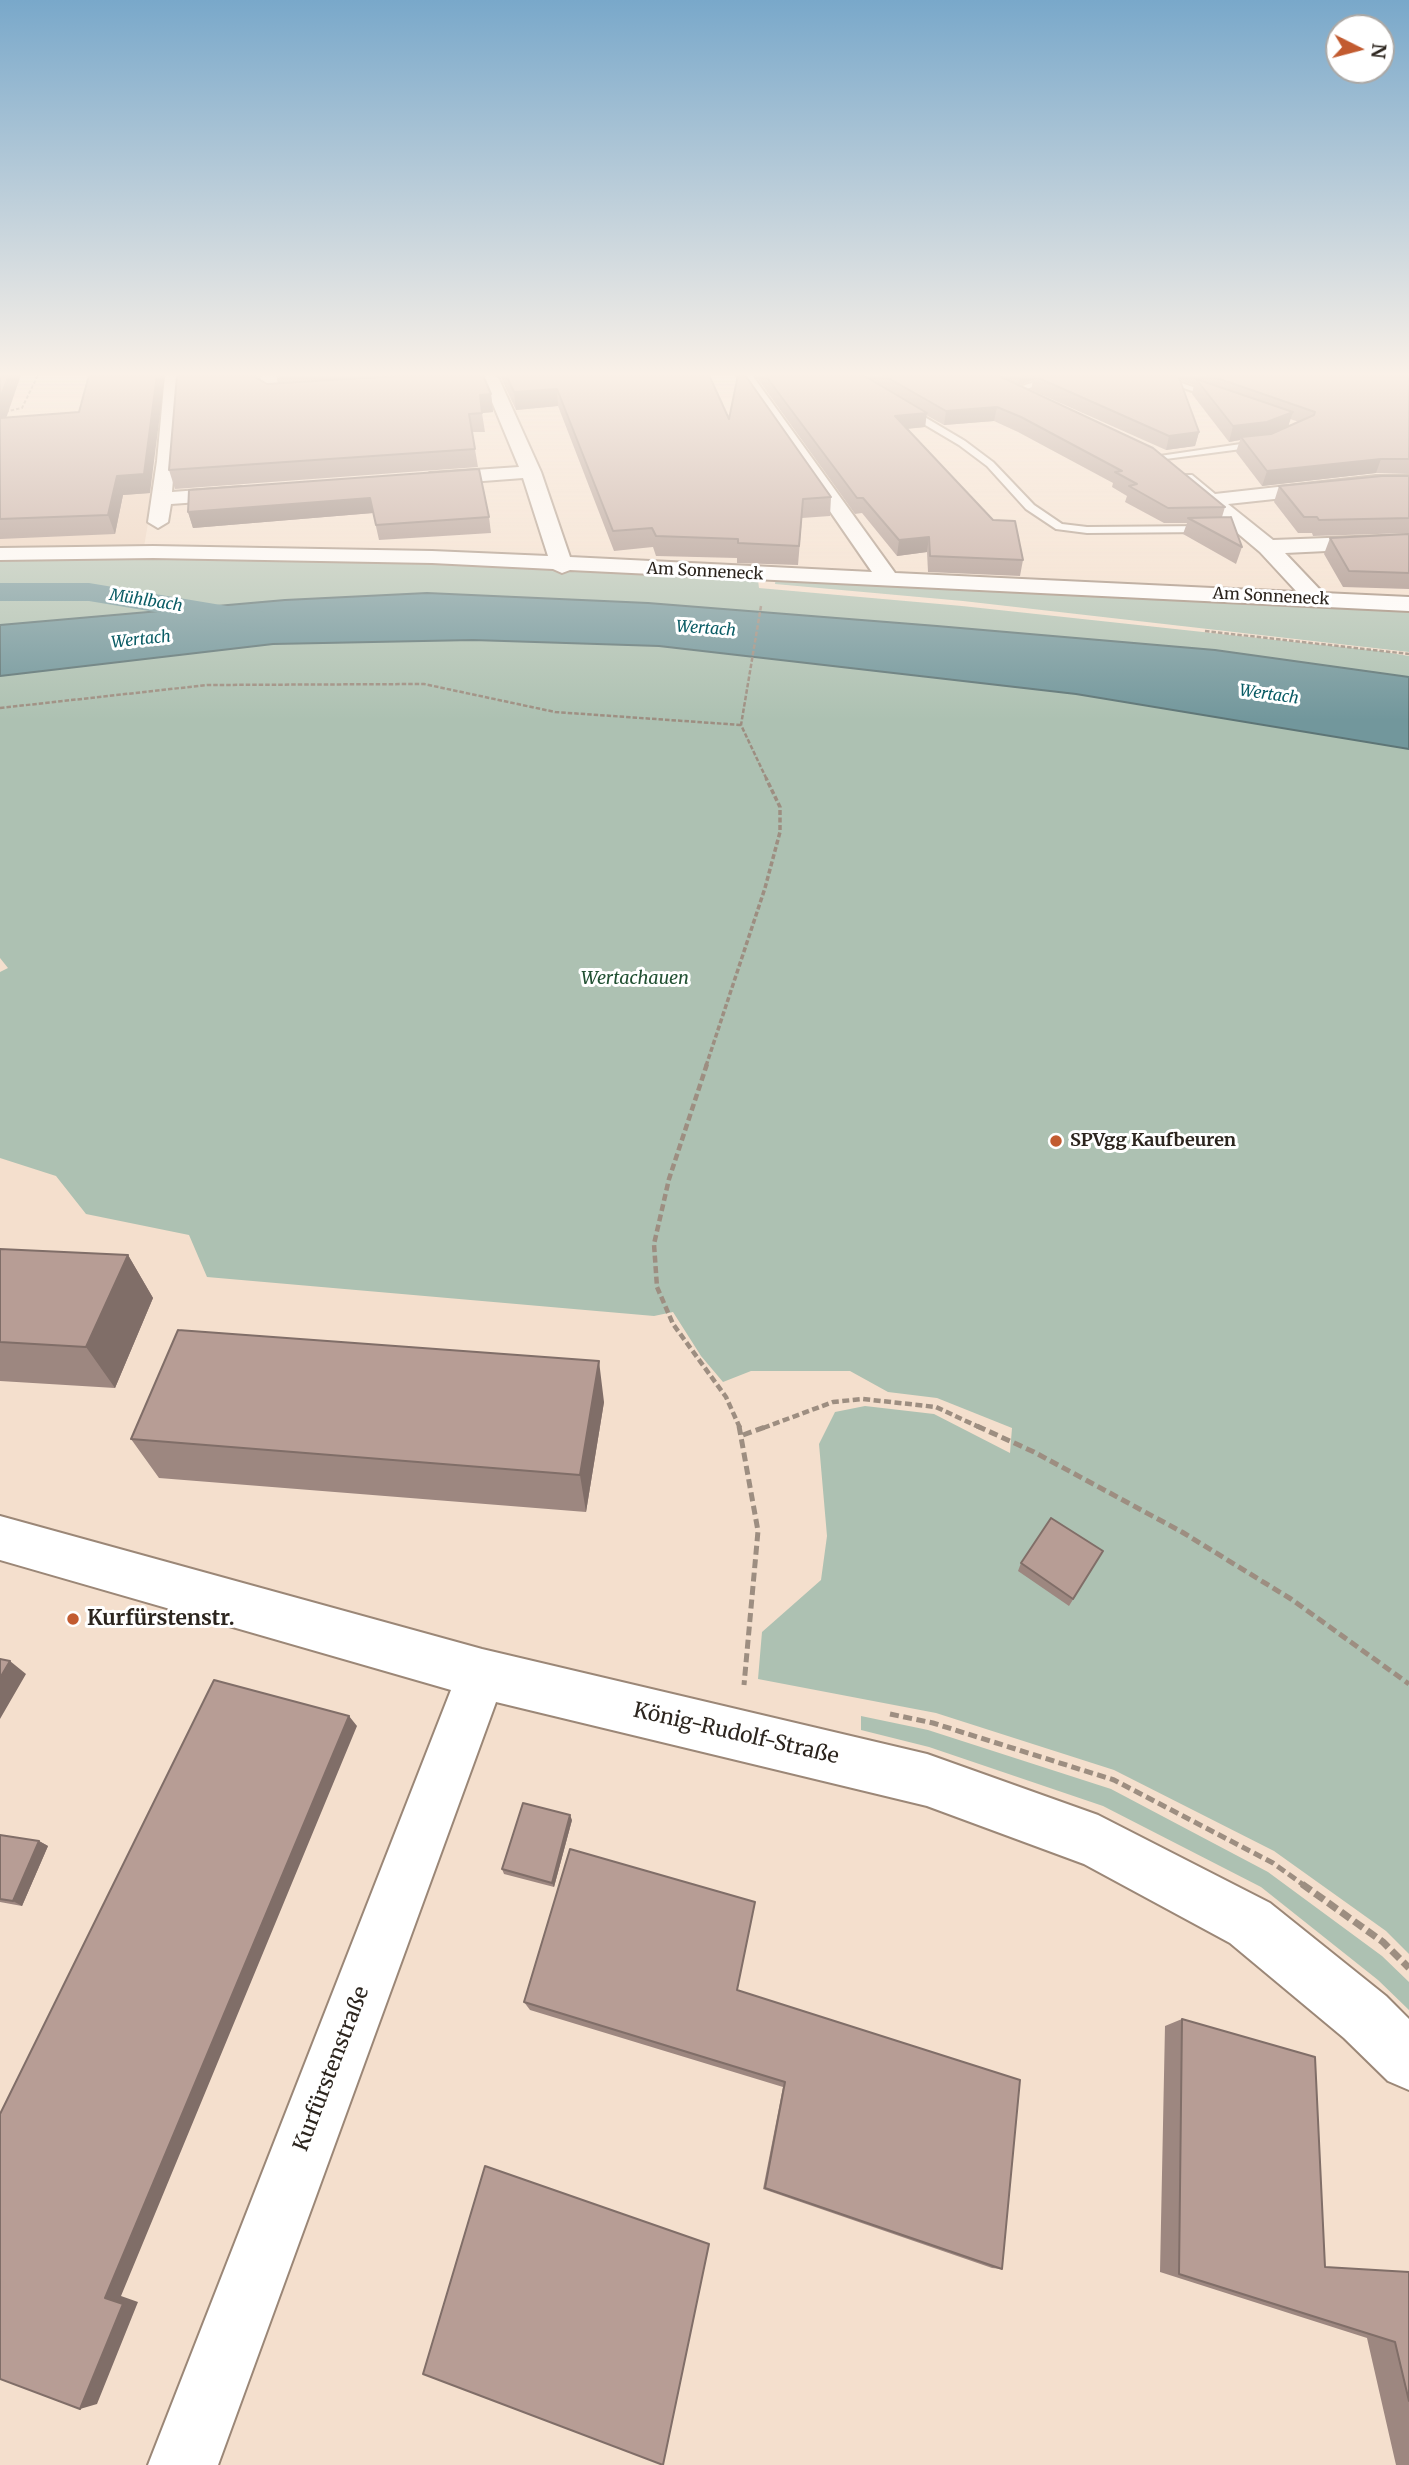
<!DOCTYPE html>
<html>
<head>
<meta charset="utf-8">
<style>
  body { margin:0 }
  #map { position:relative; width:1409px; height:2465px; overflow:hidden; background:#f4dfcd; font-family:Merriweather,serif }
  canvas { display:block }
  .north { position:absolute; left:1325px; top:14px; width:70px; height:70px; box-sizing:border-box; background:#fff; border:2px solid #aba8a5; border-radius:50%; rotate:96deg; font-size:19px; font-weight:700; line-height:28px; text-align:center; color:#2c251e }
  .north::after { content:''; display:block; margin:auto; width:24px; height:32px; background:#c25b30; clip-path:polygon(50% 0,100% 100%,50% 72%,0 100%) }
</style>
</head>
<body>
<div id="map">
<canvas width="1409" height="2465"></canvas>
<div class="north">N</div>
</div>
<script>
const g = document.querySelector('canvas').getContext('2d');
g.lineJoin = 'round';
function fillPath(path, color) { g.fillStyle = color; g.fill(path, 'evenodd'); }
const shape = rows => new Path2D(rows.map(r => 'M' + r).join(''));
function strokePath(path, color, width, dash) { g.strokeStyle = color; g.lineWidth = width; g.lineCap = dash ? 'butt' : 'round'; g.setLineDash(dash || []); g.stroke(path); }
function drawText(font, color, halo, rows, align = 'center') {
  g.font = font + ' Merriweather,serif'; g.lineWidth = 6; g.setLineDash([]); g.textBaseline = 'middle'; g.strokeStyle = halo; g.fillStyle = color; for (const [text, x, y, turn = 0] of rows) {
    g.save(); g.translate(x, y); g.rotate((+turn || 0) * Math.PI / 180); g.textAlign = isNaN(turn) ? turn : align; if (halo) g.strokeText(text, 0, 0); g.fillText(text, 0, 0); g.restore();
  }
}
fillPath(shape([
  [0,432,18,481,157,470,144,547,0,549]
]), '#ebd0bb');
fillPath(shape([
  [147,558,431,562,758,580,759,588,962,606,1379,651,1409,656,1409,677,1215,650,937,626,648,603,427,593,0,626,0,560],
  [776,577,1409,607,1409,652,963,601,775,584],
  [473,640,659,646,960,679,1076,694,1409,749,1409,1954,1386,1931,1274,1851,1114,1770,936,1713,758,1679,762,1632,821,1580,827,1536,819,1444,835,1412,865,1406,934,1414,1010,1453,1012,1428,937,1398,888,1392,850,1371,751,1371,723,1382,701,1356,673,1312,654,1316,207,1277,189,1235,86,1214,56,1176,0,1158,0,972,8,968,0,958,0,676,273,644],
  [861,1716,928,1730,1111,1789,1268,1872,1382,1956,1409,1982,1409,2010,1378,1980,1261,1887,1103,1806,929,1747,861,1730]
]), '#adc1b2');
const water = shape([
  [427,593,648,603,937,626,1215,650,1409,677,1409,749,1076,694,659,646,473,640,273,644,0,676,0,625,285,600,427,593]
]);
fillPath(water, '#72979c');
strokePath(water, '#5d7576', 2);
fillPath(shape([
  [0,583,89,583,257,611,268,613,273,620,268,627,257,629,89,601,0,601,0,583]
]), '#72979c');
const lane = shape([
  [1055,375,1067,375,1018,392,1011,390,1055,375],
  [1147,375,1158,375,1222,397,1215,399,1147,375],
  [900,406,906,406,965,441,993,462,1034,505,1062,524,1087,527,1209,526,1214,529,1209,532,1087,533,1056,529,1026,509,987,466,959,445,900,410,900,406],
  [1261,441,1264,446,1158,460,1153,457,1261,441]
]);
const street = shape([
  [165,375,181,375,172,492,241,487,251,493,241,499,171,504,168,522,158,528,148,522,157,461,165,375],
  [260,375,276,375,279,388,312,386,321,391,312,396,265,398,260,375],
  [479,375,494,375,499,379,541,472,570,557,872,572,736,375,752,375,895,573,1297,592,1260,552,1178,483,1175,479,1178,475,1192,475,1215,494,1376,476,1409,476,1409,488,1376,488,1228,504,1273,540,1409,535,1409,547,1285,553,1323,593,1409,597,1409,611,570,570,562,573,553,569,432,563,153,558,0,560,0,548,153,546,432,551,548,556,523,478,430,485,420,479,430,473,519,467,485,385,432,388,423,383,432,378,479,375],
  [0,1516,482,1649,927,1754,1098,1815,1270,1903,1386,1996,1409,2019,1409,2090,1388,2081,1344,2038,1230,1943,1084,1864,927,1806,496,1702,218,2465,148,2465,451,1690,0,1560,0,1516]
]);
strokePath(lane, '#9b8777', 4);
strokePath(street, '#9b8777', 4);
strokePath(shape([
  [0,413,22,408,38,375]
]), '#9d8e81', 2, [3.5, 2]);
strokePath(shape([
  [761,606,741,725,767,780],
  [1205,631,1409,654],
  [0,708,207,685,424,684,555,712,741,725]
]), '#9d8e81', 2.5, [4.5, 2]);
strokePath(shape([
  [706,1066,765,888,780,832,780,807,766,778]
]), '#9d8e81', 3.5, [5, 2.5]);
strokePath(shape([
  [707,1064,669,1179,654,1244,657,1287,673,1324,726,1397,740,1428],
  [763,1428,833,1402,863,1399,936,1407,981,1428]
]), '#9d8e81', 4.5, [7, 3.5]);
strokePath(shape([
  [739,1426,758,1531,744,1685],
  [977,1426,1034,1452,1182,1532,1291,1599,1409,1684],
  [743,1435,768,1426],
  [890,1714,933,1723,1114,1780,1273,1863,1305,1886]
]), '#9d8e81', 5, [9, 4.5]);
strokePath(shape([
  [1302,1884,1383,1942,1409,1968]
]), '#9d8e81', 7, [11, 5]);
fillPath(lane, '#fff');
fillPath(street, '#fff');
fillPath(shape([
  [0,375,6,418,150,493,123,495,115,534,0,539],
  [257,375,258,378,267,384,280,383,278,375,483,375,491,394,493,412,482,413,485,432,472,432,478,467,175,489,169,470],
  [497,375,709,375,729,419,831,497,830,516,802,518,798,565,737,563,737,558,656,556,653,547,614,551,558,406,516,410,501,378],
  [755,375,1409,375,1409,474,1376,473,1262,486,1236,452,1240,440,1229,442,1192,394,1194,385,1182,381,1178,376,1199,432,1195,446,1166,450,1031,390,1033,380,1019,385,1225,507,1222,517,1242,547,1236,564,1183,534,1187,523,1164,523,1125,502,1127,496,1112,487,1113,483,1018,432,994,421,944,425,926,415,925,427,907,429,1023,560,1020,576,928,572,927,552,897,556,862,513,855,514],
  [1290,419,1299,422,1288,426],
  [1409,476,1409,533,1313,536,1312,533,1298,533,1274,502,1279,486],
  [189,490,489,517,491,533,379,540,373,513,193,528,188,512],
  [1409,534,1409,589,1343,587,1324,554,1330,538],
  [0,1249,128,1255,153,1298,115,1388,0,1381],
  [604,1402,586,1512,159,1478,131,1439],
  [1103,1551,1069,1606,1018,1571,1021,1563],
  [572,1820,554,1887,504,1874,502,1869],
  [0,1835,39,1841,48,1846,22,1906,0,1902],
  [755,1902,737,1991,1002,2269,992,2268,763,2189,783,2087,530,2010,524,2002],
  [1182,2019,1325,2267,1409,2272,1409,2465,1396,2465,1367,2338,1160,2272,1165,2026]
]), '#9d8780');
fillPath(shape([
  [9,375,21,375,0,436,0,398],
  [157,375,165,375,150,493,123,495,115,534,108,515,117,476],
  [1020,375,1048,375,1034,376,1033,380,1019,385],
  [557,389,558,406,516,410,514,392],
  [491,394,493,412,482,413,480,395],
  [997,407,994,421,944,425,946,411],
  [1293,412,1288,427,1262,437,1241,437,1240,440,1229,442,1233,426],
  [927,413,925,427,893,430,895,416],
  [1199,432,1195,446,1166,450,1169,436],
  [1381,459,1376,473,1262,486,1267,471],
  [370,498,373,513,193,528,188,512],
  [929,537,927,552,897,556,899,540],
  [128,1255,153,1298,115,1388,86,1347],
  [599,1361,604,1402,586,1512,580,1475],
  [10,1661,26,1674,0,1719,0,1678],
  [349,1716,357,1726,121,2296,138,2302,97,2404,80,2409,105,2298],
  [570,1815,572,1820,554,1887,552,1883],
  [39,1841,48,1846,22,1906,13,1901]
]), '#806e68');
const building = shape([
  [0,375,9,375,0,398,0,375],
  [89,375,157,375,144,474,117,476,108,515,0,519,0,418,79,412,89,375],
  [177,375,255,375,255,377,267,384,412,375,483,375,491,394,480,395,482,413,469,414,475,449,169,470,177,375],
  [506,375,709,375,729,419,738,375,745,375,831,497,803,499,799,546,738,543,738,539,656,536,652,528,613,531,557,389,514,392,506,375],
  [765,375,863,375,927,413,895,416,993,520,1015,521,1023,560,930,556,929,537,899,540,863,498,857,498,765,375],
  [883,375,997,375,1153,448,1225,507,1168,508,1129,486,1137,484,1115,472,1122,471,1021,417,997,407,946,411,883,375],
  [1039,375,1178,375,1199,432,1169,436,1034,376,1039,375],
  [1208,375,1409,375,1409,459,1381,459,1267,471,1241,437,1271,434,1314,415,1315,412,1208,375],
  [1196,379,1293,412,1267,422,1233,426,1196,379],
  [479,469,489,517,376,525,370,498,188,512,189,490,479,469],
  [1382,476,1409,476,1409,518,1319,520,1317,517,1304,517,1279,486,1382,476],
  [1231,517,1242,547,1188,518,1231,517],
  [1409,534,1409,573,1349,571,1330,538,1409,534],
  [0,1249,128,1255,86,1347,0,1342,0,1249],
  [178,1330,599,1361,580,1475,131,1439,178,1330],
  [1051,1518,1103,1551,1073,1599,1021,1563,1051,1518],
  [0,1659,10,1661,0,1678,0,1659],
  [214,1680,349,1716,105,2298,123,2304,80,2409,0,2379,0,2114,214,1680],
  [523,1803,570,1815,552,1883,502,1869,523,1803],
  [0,1835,39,1841,13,1901,0,1899,0,1835],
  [570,1849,755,1902,737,1990,1020,2080,1002,2269,765,2188,785,2082,524,2002,570,1849],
  [1182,2019,1315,2057,1325,2267,1409,2272,1409,2401,1395,2342,1179,2274,1182,2019],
  [485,2166,709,2244,663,2465,423,2374,485,2166]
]);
fillPath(building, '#b79d95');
strokePath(building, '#806e68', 2);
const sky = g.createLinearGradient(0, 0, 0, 720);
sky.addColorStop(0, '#79a8ca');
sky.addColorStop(0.52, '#faf1e8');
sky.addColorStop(1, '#faf1e800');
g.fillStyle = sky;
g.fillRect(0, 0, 1409, 720);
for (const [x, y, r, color] of [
  [1056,1141,7,"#c25b30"],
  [73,1619,7,"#c25b30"]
]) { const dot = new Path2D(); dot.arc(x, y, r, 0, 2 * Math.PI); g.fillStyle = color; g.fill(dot); strokePath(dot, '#fff', 2.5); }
drawText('16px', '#2c251e', '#fff', [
  ["Am Sonneneck",705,572,3],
  ["Am Sonneneck",1271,597,3]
]);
drawText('italic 16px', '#0a5c65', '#fff', [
  ["Mühlbach",146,601,9],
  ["Wertach",706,629,4],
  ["Wertach",141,640,-6],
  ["Wertach",1269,695,8]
]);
drawText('italic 18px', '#225133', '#fff', [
  ["Wertachauen",635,979]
]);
drawText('bold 18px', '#2c251e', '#fff', [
  ["SPVgg Kaufbeuren",1070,1141]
], 'left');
drawText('bold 21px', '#2c251e', '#fff', [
  ["Kurfürstenstr.",87,1619]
], 'left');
drawText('21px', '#2c251e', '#fff', [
  ["König-Rudolf-Straße",736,1734,13],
  ["Kurfürstenstraße",332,2069,-69]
]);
</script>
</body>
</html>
